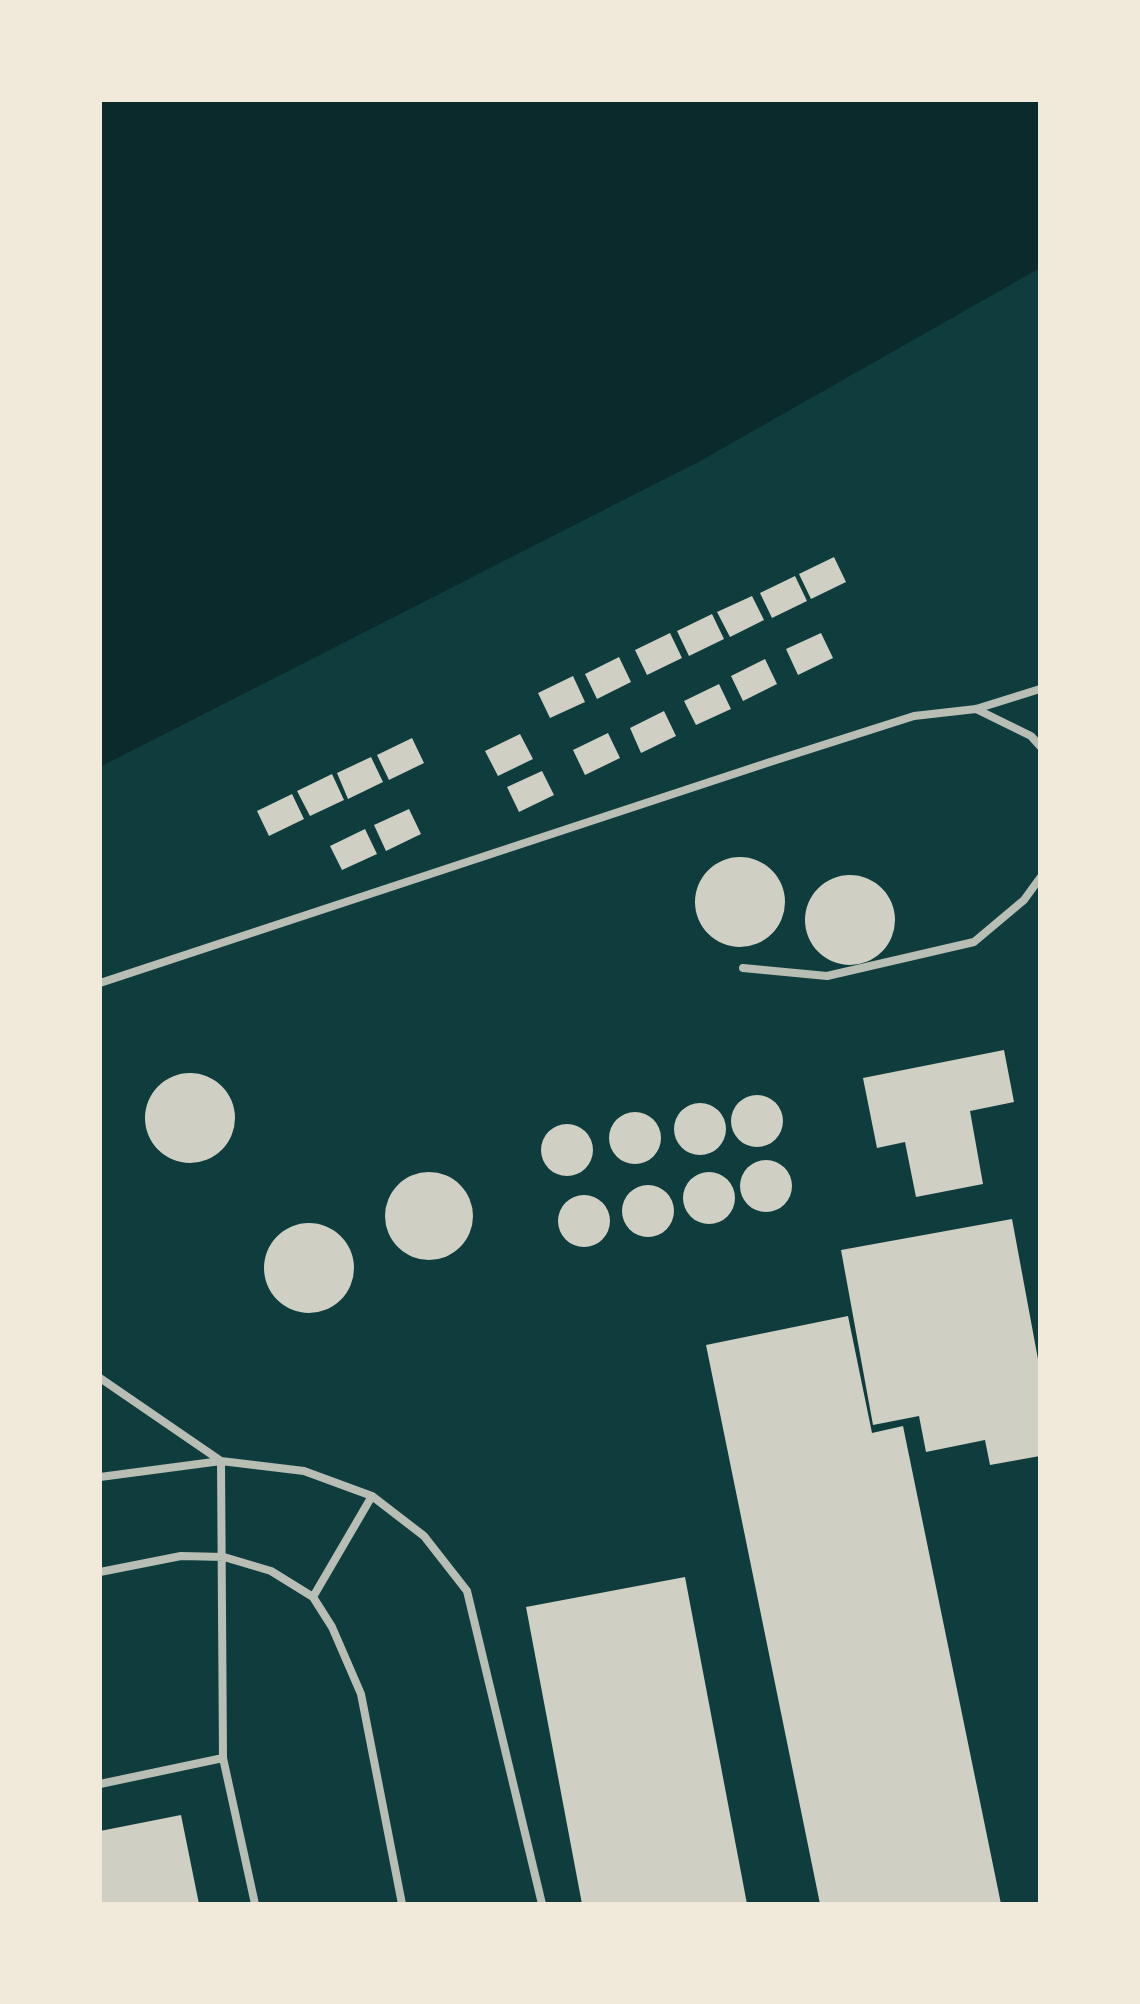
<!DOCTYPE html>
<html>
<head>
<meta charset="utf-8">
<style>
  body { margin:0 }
  #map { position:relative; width:1140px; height:2004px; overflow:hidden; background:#0f3d3e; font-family:Literata,serif }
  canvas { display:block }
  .frame { position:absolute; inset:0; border:102px solid #f1e9da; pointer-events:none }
</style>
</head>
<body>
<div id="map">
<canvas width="1140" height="2004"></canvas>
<div class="frame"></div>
</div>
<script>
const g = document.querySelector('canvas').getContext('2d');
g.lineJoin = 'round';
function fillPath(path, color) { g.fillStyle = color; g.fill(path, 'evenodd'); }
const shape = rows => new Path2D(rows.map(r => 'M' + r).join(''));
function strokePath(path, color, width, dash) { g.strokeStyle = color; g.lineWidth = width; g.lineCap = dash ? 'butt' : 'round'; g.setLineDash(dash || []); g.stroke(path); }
fillPath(shape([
  [100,100,1040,100,1040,268,702,460,100,767]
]), '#0a2a2b');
fillPath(shape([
  [834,557,846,582,811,599,799,574],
  [795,576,807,601,772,618,760,593],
  [752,596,764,620,730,637,717,612],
  [712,614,724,639,689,656,677,631],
  [670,633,682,658,647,675,635,650],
  [821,633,833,658,798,675,786,649],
  [619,657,631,682,597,699,585,674],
  [765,659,777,684,743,701,731,676],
  [573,676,585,702,550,718,538,693],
  [719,684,731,709,696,725,684,701],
  [664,711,676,736,641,753,630,728],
  [608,733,620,758,585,775,573,750],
  [520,734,533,759,498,776,485,751],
  [412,738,424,763,389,780,377,755],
  [371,757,383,782,348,799,337,773],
  [542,771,554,795,519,812,507,787],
  [332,774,344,800,310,816,297,791],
  [292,794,304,819,269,836,257,811],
  [409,809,421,834,386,851,374,825],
  [365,829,377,854,342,870,330,846],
  '695 902a45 45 0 1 1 90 0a45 45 0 1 1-90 0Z',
  '805 920a45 45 0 1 1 90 0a45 45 0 1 1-90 0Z',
  [1004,1050,1014,1102,970,1111,983,1184,916,1197,905,1142,877,1148,863,1078],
  '145 1118a45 45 0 1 1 90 0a45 45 0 1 1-90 0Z',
  '731 1121a26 26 0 1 1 52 0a26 26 0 1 1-52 0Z',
  '674 1129a26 26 0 1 1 52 0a26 26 0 1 1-52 0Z',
  '609 1138a26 26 0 1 1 52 0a26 26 0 1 1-52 0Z',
  '541 1150a26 26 0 1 1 52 0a26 26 0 1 1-52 0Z',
  '740 1186a26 26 0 1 1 52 0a26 26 0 1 1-52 0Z',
  '385 1216a44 44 0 1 1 88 0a44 44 0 1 1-88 0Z',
  '683 1198a26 26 0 1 1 52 0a26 26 0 1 1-52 0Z',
  '622 1211a26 26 0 1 1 52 0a26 26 0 1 1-52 0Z',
  '558 1221a26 26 0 1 1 52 0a26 26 0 1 1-52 0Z',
  [1012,1219,1040,1370,1040,1456,990,1465,985,1440,926,1452,919,1416,873,1425,841,1250],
  '264 1268a45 45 0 1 1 90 0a45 45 0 1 1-90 0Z',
  [848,1316,872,1433,903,1426,1001,1904,820,1904,706,1345],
  [685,1577,747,1904,582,1904,526,1607],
  [181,1815,199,1904,100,1904,100,1831]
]), '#cfcfc3');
strokePath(shape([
  [976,709,1031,736,1040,746],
  [743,968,827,976,974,942,1024,900,1040,878],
  [100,983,770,762,914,716,976,709,1040,689],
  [100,1378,221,1461,223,1758,255,1904],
  [100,1477,221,1461,304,1471,372,1496,424,1536,467,1591,542,1904],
  [100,1572,181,1556,224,1557,271,1571,313,1597,332,1627,361,1694,402,1904],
  [313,1597,372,1496],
  [100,1784,223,1758]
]), '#b8beb3', 8);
</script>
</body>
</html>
